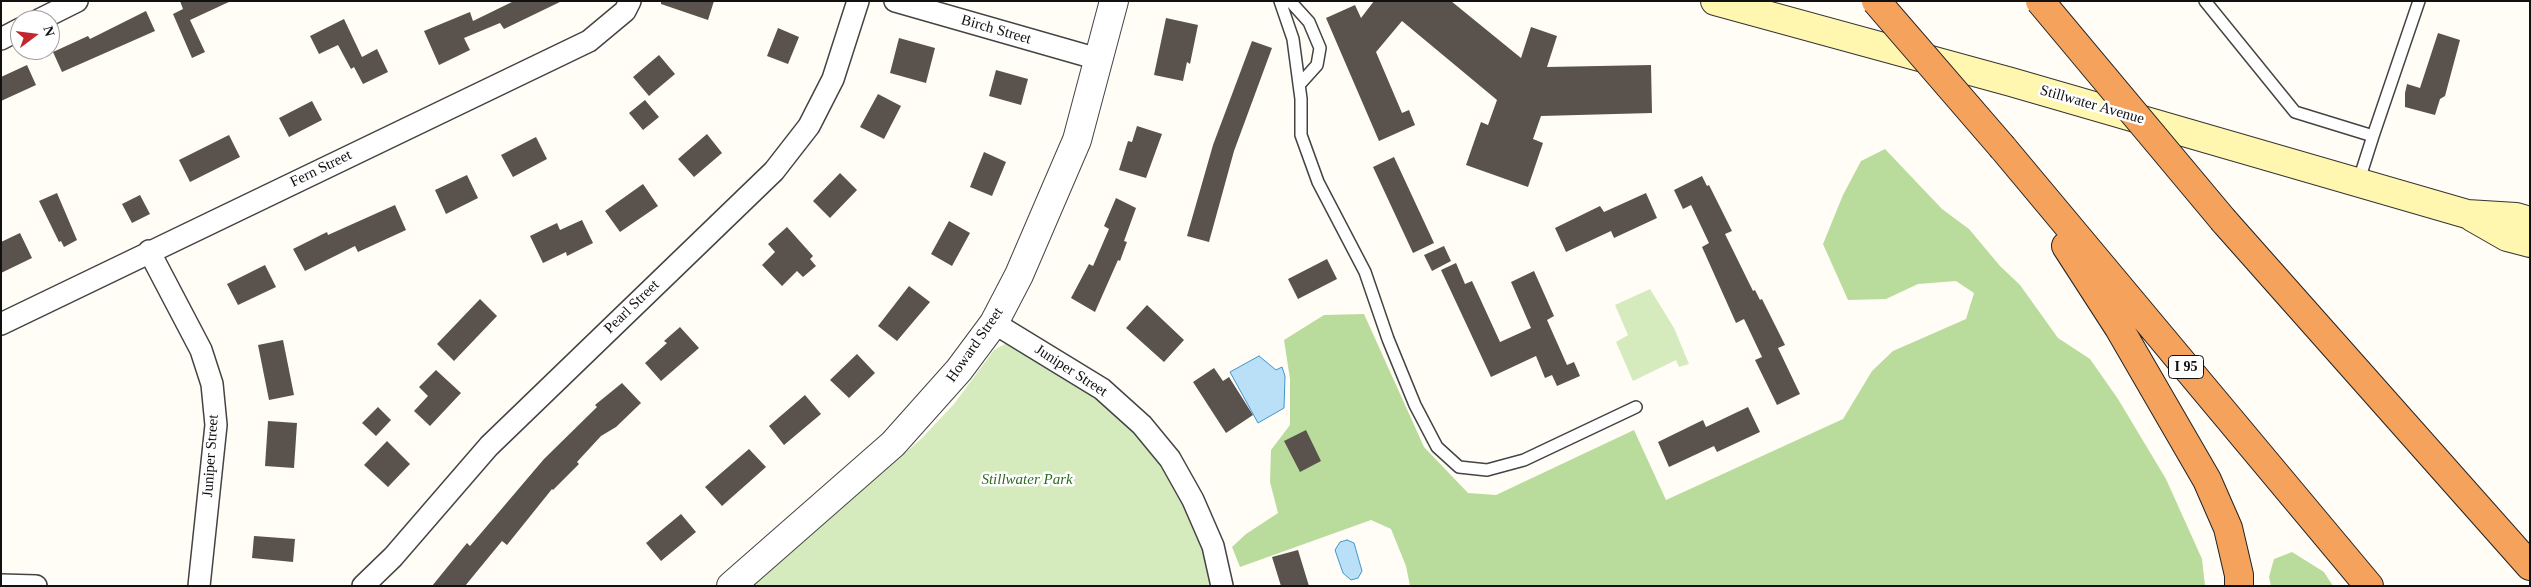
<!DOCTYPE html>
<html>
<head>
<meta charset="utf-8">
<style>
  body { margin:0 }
  #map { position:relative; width:2531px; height:587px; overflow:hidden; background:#fffdf5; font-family:Georgia,serif }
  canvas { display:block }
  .frame { position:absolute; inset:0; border:2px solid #111; pointer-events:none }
  .north { position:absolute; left:10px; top:10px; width:50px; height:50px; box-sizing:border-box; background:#fff; border:1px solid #a0a0a0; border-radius:50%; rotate:75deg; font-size:14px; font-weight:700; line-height:20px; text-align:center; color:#111 }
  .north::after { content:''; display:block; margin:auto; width:18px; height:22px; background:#c4262e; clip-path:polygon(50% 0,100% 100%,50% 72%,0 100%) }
</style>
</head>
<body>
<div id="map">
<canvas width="2531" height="587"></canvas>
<div class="frame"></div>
<div class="north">N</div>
</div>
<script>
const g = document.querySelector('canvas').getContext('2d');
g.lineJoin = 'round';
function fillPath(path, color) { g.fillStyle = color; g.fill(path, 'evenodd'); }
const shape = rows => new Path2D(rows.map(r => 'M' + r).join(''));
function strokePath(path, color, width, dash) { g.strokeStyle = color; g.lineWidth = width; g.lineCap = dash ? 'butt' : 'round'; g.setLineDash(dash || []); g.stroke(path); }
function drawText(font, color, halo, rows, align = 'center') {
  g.font = font + ' Georgia,serif'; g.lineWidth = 5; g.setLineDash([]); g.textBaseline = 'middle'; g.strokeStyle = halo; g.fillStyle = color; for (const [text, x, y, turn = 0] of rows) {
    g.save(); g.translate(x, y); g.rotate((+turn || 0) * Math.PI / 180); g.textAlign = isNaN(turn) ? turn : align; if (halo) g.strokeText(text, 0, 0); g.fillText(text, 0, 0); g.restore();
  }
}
fillPath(shape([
  [1650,289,1674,328,1689,364,1679,367,1676,360,1633,381,1616,342,1628,335,1615,305],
  [1007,343,1069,380,1103,404,1130,428,1158,460,1195,526,1207,564,1211,586,753,586,921,439,954,404,994,350]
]), '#d5ebbd');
fillPath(shape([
  [1885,149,1942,209,1969,229,2000,266,2020,285,2058,338,2090,359,2118,399,2166,479,2202,559,2205,586,1410,586,1406,566,1391,529,1371,520,1240,567,1232,547,1246,534,1278,513,1270,482,1271,450,1290,425,1290,379,1284,340,1324,315,1364,314,1424,447,1468,493,1496,495,1634,430,1666,500,1843,419,1872,371,1893,351,1966,319,1974,293,1956,281,1918,284,1886,299,1848,300,1823,244,1843,195,1861,161],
  [2292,552,2324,572,2333,586,2271,586,2269,577,2274,559]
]), '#b9dc9c');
const water = shape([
  [1259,356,1276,370,1282,367,1285,376,1284,408,1258,423,1230,372,1259,356],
  [1347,540,1354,543,1362,571,1358,578,1351,580,1343,573,1335,550,1340,542,1347,540]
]);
fillPath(water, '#b9e0f7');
strokePath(water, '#3f96cf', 1);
fillPath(shape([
  [180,1,231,1,190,20,205,52,192,58,173,14,183,9],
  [514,1,562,1,504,29,500,23,464,38,470,50,439,65,424,31,470,12,473,21],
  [661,1,714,1,708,20,661,4],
  [1374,1,1451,1,1521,58,1531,27,1557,36,1547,67,1651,65,1652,113,1541,116,1533,139,1543,143,1528,187,1466,165,1481,122,1488,125,1497,100,1402,21,1376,52,1402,113,1409,110,1415,125,1379,141,1326,18,1355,5,1361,18],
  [146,11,155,31,62,72,53,52,88,36,90,39],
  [1166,18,1198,25,1190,64,1187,62,1183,81,1154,75],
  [344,19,362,57,377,49,388,72,363,84,354,67,351,69,338,45,319,54,310,36],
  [778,28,799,37,788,64,767,56],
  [2438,33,2460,40,2445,96,2440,99,2435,115,2405,107,2405,93,2407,84,2420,88],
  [899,38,935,48,926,83,890,73],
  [1252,41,1272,48,1234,151,1209,242,1187,236,1213,145],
  [659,55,675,74,649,96,633,77],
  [27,65,36,85,1,101,1,77],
  [996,70,1028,79,1021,105,989,96],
  [878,94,901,106,884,139,860,127],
  [645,100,659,117,643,130,629,113],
  [312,101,322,120,289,137,279,118],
  [1137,126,1162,134,1146,178,1119,170,1128,141,1132,142],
  [707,134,722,153,694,177,678,159],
  [229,135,240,157,190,182,179,160],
  [536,137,547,159,513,177,501,155],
  [984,152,1006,162,992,196,970,187],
  [1394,157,1434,243,1413,253,1373,167],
  [840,173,857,190,830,218,813,201],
  [467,175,478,198,446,214,435,190],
  [1702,176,1707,186,1709,185,1732,231,1725,234,1753,291,1755,290,1760,300,1762,299,1785,345,1778,348,1800,394,1777,405,1755,360,1762,357,1744,319,1736,323,1702,247,1709,243,1691,205,1683,209,1674,190],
  [643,184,658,206,620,232,605,211],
  [57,193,77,240,64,247,61,241,59,242,39,201],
  [1646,193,1657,218,1614,238,1611,231,1566,252,1555,228,1600,206,1604,212],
  [140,195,150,214,132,223,122,204],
  [1116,198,1136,208,1124,241,1127,242,1120,261,1118,260,1095,312,1071,298,1089,264,1093,266,1109,229,1104,226],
  [395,205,406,230,358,252,355,246,305,271,293,249,327,232,328,235],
  [582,220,593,243,567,256,566,252,543,263,530,236,557,223,560,230],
  [949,221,970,233,952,266,931,254],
  [787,227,813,256,810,259,816,266,803,277,797,271,782,286,762,265,775,252,768,244],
  [20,233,32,258,1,273,1,242],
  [1444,246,1451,261,1432,271,1424,255],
  [1327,259,1337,279,1298,299,1288,279],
  [1456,263,1465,284,1472,281,1500,342,1531,328,1511,282,1534,271,1554,316,1547,320,1567,365,1574,362,1580,376,1557,386,1552,375,1545,378,1536,356,1491,377,1441,270],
  [265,265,276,287,238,305,227,284],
  [909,286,930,302,897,341,878,326],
  [480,299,497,316,454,361,437,344],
  [1147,305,1184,340,1164,362,1126,328],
  [680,327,699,348,661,381,645,363,667,343,664,341],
  [283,340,294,395,269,400,258,345],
  [857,354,875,373,849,398,830,380],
  [1214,368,1223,381,1229,377,1253,415,1226,433,1193,382],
  [436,370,461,393,430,426,414,411,428,396,419,387],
  [622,383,641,403,616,427,601,436,577,462,579,464,553,490,552,489,507,545,502,541,465,586,432,586,467,543,470,546,544,459,597,407,595,405],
  [805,395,821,414,784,445,769,426],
  [378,407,391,420,376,436,362,423],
  [1748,407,1760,432,1717,452,1714,446,1669,467,1658,442,1703,420,1706,427],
  [268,421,297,423,294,468,265,466],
  [1306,430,1321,461,1300,472,1284,441],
  [387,441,410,464,388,487,364,465],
  [749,449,766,467,722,506,705,487],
  [681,514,696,532,661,561,646,543],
  [254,536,295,539,293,562,252,558],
  [1298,550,1309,586,1281,586,1272,557]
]), '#5a524d');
const service = shape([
  [1280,1,1293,39,1301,99,1301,135,1318,182,1365,272,1388,339,1415,405,1437,447,1459,467,1487,470,1524,460,1636,407],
  [1290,1,1309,22,1320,48,1317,65,1299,85],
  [2205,1,2295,112,2373,136,2358,183],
  [2373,136,2419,1]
]);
const minor = shape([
  [895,1,1098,59],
  [39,20,77,1],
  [1,39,20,29],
  [149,251,201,350,212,384,216,425,199,586],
  [994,323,1102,389,1142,425,1170,459,1193,500,1213,546,1222,586],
  [1,324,589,41,625,11,630,1],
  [1,585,36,586],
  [363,586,393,557,489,446,774,171,809,126,833,79,858,1]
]);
const tertiary = shape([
  [731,586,893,444,959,370,994,323,1019,275,1077,140,1114,1]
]);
const secondary = shape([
  [1715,1,2011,82,2467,214,2516,217,2530,221],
  [2472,217,2507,237,2530,243]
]);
const motorway = shape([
  [2003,148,2369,586],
  [2224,221,2530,566],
  [2066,246,2119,328,2207,480,2228,528,2239,575,2239,586]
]);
strokePath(service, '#444', 14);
strokePath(minor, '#444', 24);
strokePath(tertiary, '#444', 30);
strokePath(secondary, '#333', 30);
strokePath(motorway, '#222', 30);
strokePath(service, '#fff', 11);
strokePath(minor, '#fff', 21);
strokePath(tertiary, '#fff', 28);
strokePath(secondary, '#fff6b0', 28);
strokePath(motorway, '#f5a25d', 28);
const motorwayBridge = shape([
  [1876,1,2003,148],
  [2040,1,2224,221]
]);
strokePath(motorwayBridge, '#222', 30, []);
strokePath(motorwayBridge, '#f5a25d', 28);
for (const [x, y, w] of [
  [2186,367,35]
]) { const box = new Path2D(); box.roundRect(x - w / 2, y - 11.5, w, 23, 4); g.fillStyle = '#fff'; g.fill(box); strokePath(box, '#111', 1); }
drawText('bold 14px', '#111', null, [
  ["I 95",2186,367]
]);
drawText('15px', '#111', '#fff', [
  ["Birch Street",996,30,16],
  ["Stillwater Avenue",2092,105,16],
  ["Fern Street",321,169,-26],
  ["Pearl Street",632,307,-44],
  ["Howard Street",975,345,-55],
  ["Juniper Street",1071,371,33],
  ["Juniper Street",211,456,-86]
]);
drawText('italic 15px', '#2f6b1f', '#fff', [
  ["Stillwater Park",1027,480]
]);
</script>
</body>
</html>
